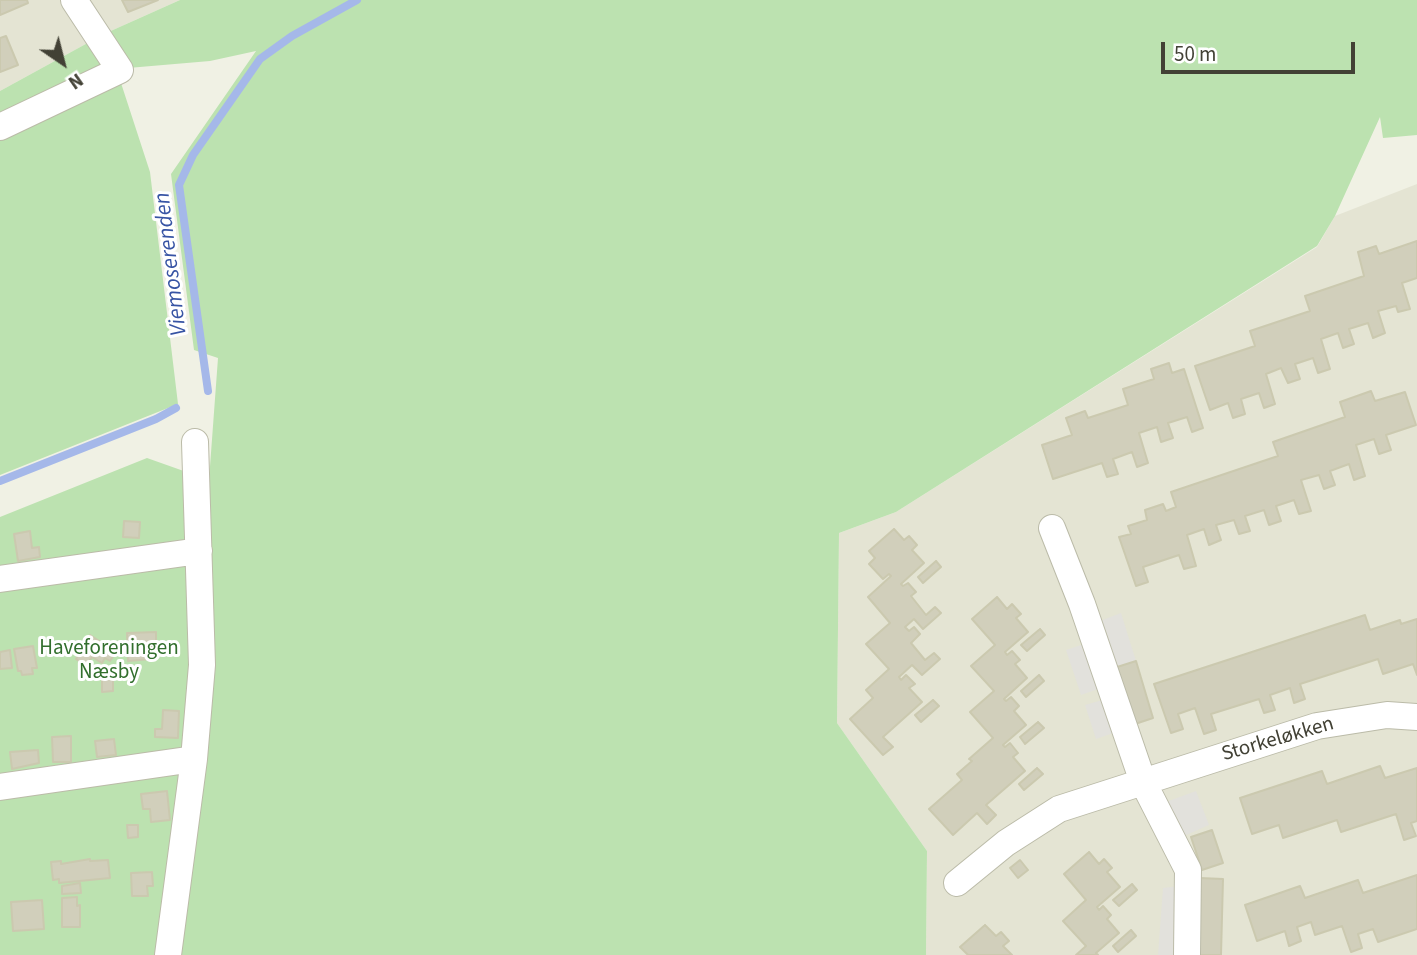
<!DOCTYPE html>
<html>
<head>
<meta charset="utf-8">
<style>
  body { margin:0 }
  #map { position:relative; width:1417px; height:955px; overflow:hidden; background:#f0f1e4; font-family:"Source Sans 3",sans-serif }
  canvas { display:block }
  .north { position:absolute; left:28px; top:28px; width:70px; height:70px; -webkit-text-stroke:5px #fff; paint-order:stroke; rotate:145deg; font-size:19px; font-weight:700; line-height:28px; text-align:center; color:#424135 }
  .north::after { content:''; display:block; margin:auto; width:24px; height:32px; background:#424135; clip-path:polygon(50% 0,100% 100%,50% 72%,0 100%) }
  .scale { position:absolute; left:1161px; top:42px; width:194px; height:32px; box-sizing:border-box; border:4px solid #424135; border-top:0; padding-left:9px; font-size:21px; line-height:24px; white-space:nowrap; color:#424135; -webkit-text-stroke:5px #fff; paint-order:stroke }
</style>
</head>
<body>
<div id="map">
<canvas width="1417" height="955"></canvas>
<div class="north">N</div>
<div class="scale">50 m</div>
</div>
<script>
const g = document.querySelector('canvas').getContext('2d');
g.lineJoin = 'round';
function fillPath(path, color) { g.fillStyle = color; g.fill(path, 'evenodd'); }
const shape = rows => new Path2D(rows.map(r => 'M' + r).join(''));
function strokePath(path, color, width, dash) { g.strokeStyle = color; g.lineWidth = width; g.lineCap = dash ? 'butt' : 'round'; g.setLineDash(dash || []); g.stroke(path); }
function drawText(font, color, halo, rows, align = 'center') {
  g.font = font + ' "Source Sans 3",sans-serif'; g.lineWidth = 6; g.setLineDash([]); g.textBaseline = 'middle'; g.strokeStyle = halo; g.fillStyle = color; for (const [text, x, y, turn = 0] of rows) {
    g.save(); g.translate(x, y); g.rotate((+turn || 0) * Math.PI / 180); g.textAlign = isNaN(turn) ? turn : align; if (halo) g.strokeText(text, 0, 0); g.fillText(text, 0, 0); g.restore();
  }
}
fillPath(shape([
  [0,0,180,0,104,34,0,91],
  [1417,184,1417,955,926,955,927,851,837,723,839,533,896,512,1317,247,1335,216]
]), '#e4e4d3');
fillPath(shape([
  [180,0,1417,0,1417,135,1383,138,1380,117,1335,216,1317,246,896,512,839,533,837,723,927,851,926,955,0,955,0,517,147,458,209,480,218,358,194,350,171,174,256,51,210,61,128,68,106,37,150,172,178,404,0,475,0,91,104,34]
]), '#bce2b0');
fillPath(shape([
  [1121,613,1136,661,1114,668,1100,621],
  [1087,643,1101,688,1081,695,1066,650],
  [1106,699,1116,732,1096,739,1085,705],
  [1196,791,1209,825,1173,841,1155,806],
  [1188,885,1187,955,1158,955,1163,888]
]), '#e2e1dc');
strokePath(shape([
  [208,391,179,185,193,155,260,59,292,36,357,0],
  [0,481,156,419,176,408]
]), '#a5b8e9', 8);
const building = shape([
  [0,0,27,0,28,3,0,15,0,0],
  [122,0,158,0,128,12,122,0],
  [6,36,18,65,0,72,0,38,6,36],
  [1417,241,1417,278,1402,283,1410,309,1398,312,1396,306,1378,311,1385,333,1373,338,1368,323,1349,329,1354,344,1343,348,1338,333,1321,339,1330,369,1318,373,1313,358,1295,364,1300,379,1288,383,1281,368,1266,374,1275,404,1264,408,1259,393,1241,399,1245,414,1233,418,1228,403,1210,410,1195,366,1255,346,1250,331,1310,311,1305,296,1364,276,1358,252,1376,246,1379,254,1417,241],
  [1169,363,1172,373,1184,369,1203,428,1192,432,1187,417,1168,423,1173,438,1161,442,1157,427,1139,433,1148,463,1137,467,1132,452,1113,459,1118,474,1107,477,1102,463,1053,479,1042,445,1072,435,1066,418,1085,411,1088,418,1128,405,1123,389,1154,379,1151,369,1169,363],
  [1371,391,1375,401,1405,392,1416,425,1386,435,1391,450,1379,454,1374,439,1356,445,1365,476,1354,480,1349,464,1330,471,1335,485,1324,489,1319,475,1301,480,1311,511,1299,514,1294,500,1276,506,1281,521,1269,525,1264,510,1245,516,1250,531,1239,534,1234,520,1216,525,1221,540,1209,545,1204,529,1187,535,1196,566,1184,569,1179,555,1143,567,1148,582,1136,586,1119,537,1131,534,1128,526,1147,520,1145,510,1163,504,1166,511,1176,507,1171,492,1278,456,1273,442,1345,417,1340,402,1371,391],
  [124,521,140,522,139,538,123,537,124,521],
  [894,529,904,540,909,536,917,545,912,550,924,563,901,584,903,586,908,583,916,592,911,596,926,615,935,607,941,613,923,629,914,619,905,627,909,631,914,627,920,634,911,643,925,660,934,653,940,659,922,675,912,665,899,677,901,680,906,675,915,684,909,688,922,702,883,737,893,747,883,755,850,719,873,698,866,690,889,669,866,644,890,623,868,597,891,576,889,574,883,579,869,564,875,558,869,551,894,529],
  [30,531,32,548,39,547,40,557,18,561,14,534,30,531],
  [936,561,941,567,923,583,918,577,936,561],
  [997,597,1007,609,1012,604,1021,614,1016,618,1028,632,1005,652,1007,655,1012,651,1020,660,1015,664,1027,678,1004,699,1006,701,1011,697,1019,706,1014,711,1026,725,1003,745,1005,747,1010,743,1018,753,1013,757,1025,771,986,805,996,815,987,824,977,813,953,835,929,809,962,780,957,774,972,761,969,759,993,738,970,712,994,691,971,666,995,645,972,619,997,597],
  [1365,615,1370,630,1400,620,1401,624,1417,619,1417,675,1413,664,1383,674,1378,659,1300,684,1305,699,1294,703,1290,688,1270,695,1275,710,1264,713,1259,699,1211,714,1216,730,1204,734,1195,708,1178,714,1183,729,1171,733,1154,684,1365,615],
  [1040,629,1045,635,1027,651,1021,645,1040,629],
  [156,632,156,650,150,650,151,659,128,661,127,633,156,632],
  [90,635,116,652,110,661,105,658,102,663,92,657,86,666,76,659,90,635],
  [33,646,37,668,32,668,33,674,22,675,21,671,18,671,14,649,33,646],
  [10,650,12,668,0,669,0,652,10,650],
  [1136,661,1153,718,1132,725,1114,668,1136,661],
  [1039,675,1044,681,1026,697,1021,691,1039,675],
  [113,678,113,691,102,692,102,679,113,678],
  [933,700,939,706,921,722,915,715,933,700],
  [163,710,179,711,178,738,155,737,155,729,162,729,163,710],
  [1038,722,1044,728,1025,744,1020,737,1038,722],
  [71,736,71,762,53,762,52,737,71,736],
  [114,739,116,755,97,757,95,741,114,739],
  [38,750,39,763,12,769,10,752,38,750],
  [1380,766,1385,778,1417,768,1417,821,1411,823,1416,836,1404,840,1396,814,1341,832,1337,820,1283,838,1279,825,1252,834,1240,798,1322,771,1327,784,1380,766],
  [1037,768,1043,774,1024,790,1019,784,1037,768],
  [167,791,170,820,151,822,150,809,143,809,141,794,167,791],
  [127,825,138,825,138,837,128,838,127,825],
  [1212,830,1223,863,1202,870,1191,837,1212,830],
  [1089,852,1099,864,1104,859,1112,868,1107,872,1120,887,1097,907,1099,910,1103,906,1111,915,1107,919,1119,933,1096,953,1098,955,1076,955,1086,946,1063,921,1086,900,1064,874,1089,852],
  [90,859,90,861,108,860,110,878,59,883,59,879,53,880,51,862,61,861,61,864,90,859],
  [1020,860,1028,870,1018,878,1010,868,1020,860],
  [152,872,153,886,147,886,148,896,132,896,131,873,152,872],
  [1417,875,1417,929,1378,942,1373,929,1358,934,1362,948,1351,952,1342,926,1315,935,1311,922,1297,927,1301,941,1289,946,1285,931,1257,941,1245,905,1300,886,1305,898,1358,880,1363,893,1417,875],
  [1200,878,1223,879,1221,955,1199,955,1200,878],
  [80,883,81,893,62,894,62,886,80,883],
  [1132,884,1137,890,1119,906,1113,900,1132,884],
  [77,897,77,906,80,905,80,927,62,927,62,898,77,897],
  [42,900,44,929,13,931,11,902,42,900],
  [985,925,996,936,1001,932,1009,941,1003,946,1012,955,968,955,960,947,985,925],
  [1131,930,1136,936,1118,952,1113,946,1131,930]
]);
fillPath(building, '#d1cfbb');
strokePath(building, '#cbc9af', 2);
const minor = shape([
  [0,127,120,70,74,0],
  [1052,528,1082,604,1143,782,1188,870,1187,955],
  [0,579,199,551],
  [0,787,194,759],
  [957,883,1006,843,1059,809,1317,726,1387,715,1417,717],
  [168,955,194,759,202,665,195,442]
]);
strokePath(minor, '#bbbba8', 28);
strokePath(minor, '#fff', 26);
drawText('21px', '#326f2d', '#fff', [
  ["Haveforeningen",109,649],
  ["Næsby",109,673]
]);
drawText('21px', '#424135', '#fff', [
  ["Storkeløkken",1278,740,-16]
]);
drawText('italic 23px', '#3754a4', '#fff', [
  ["Viemoserenden",172,264,-97]
]);
</script>
</body>
</html>
